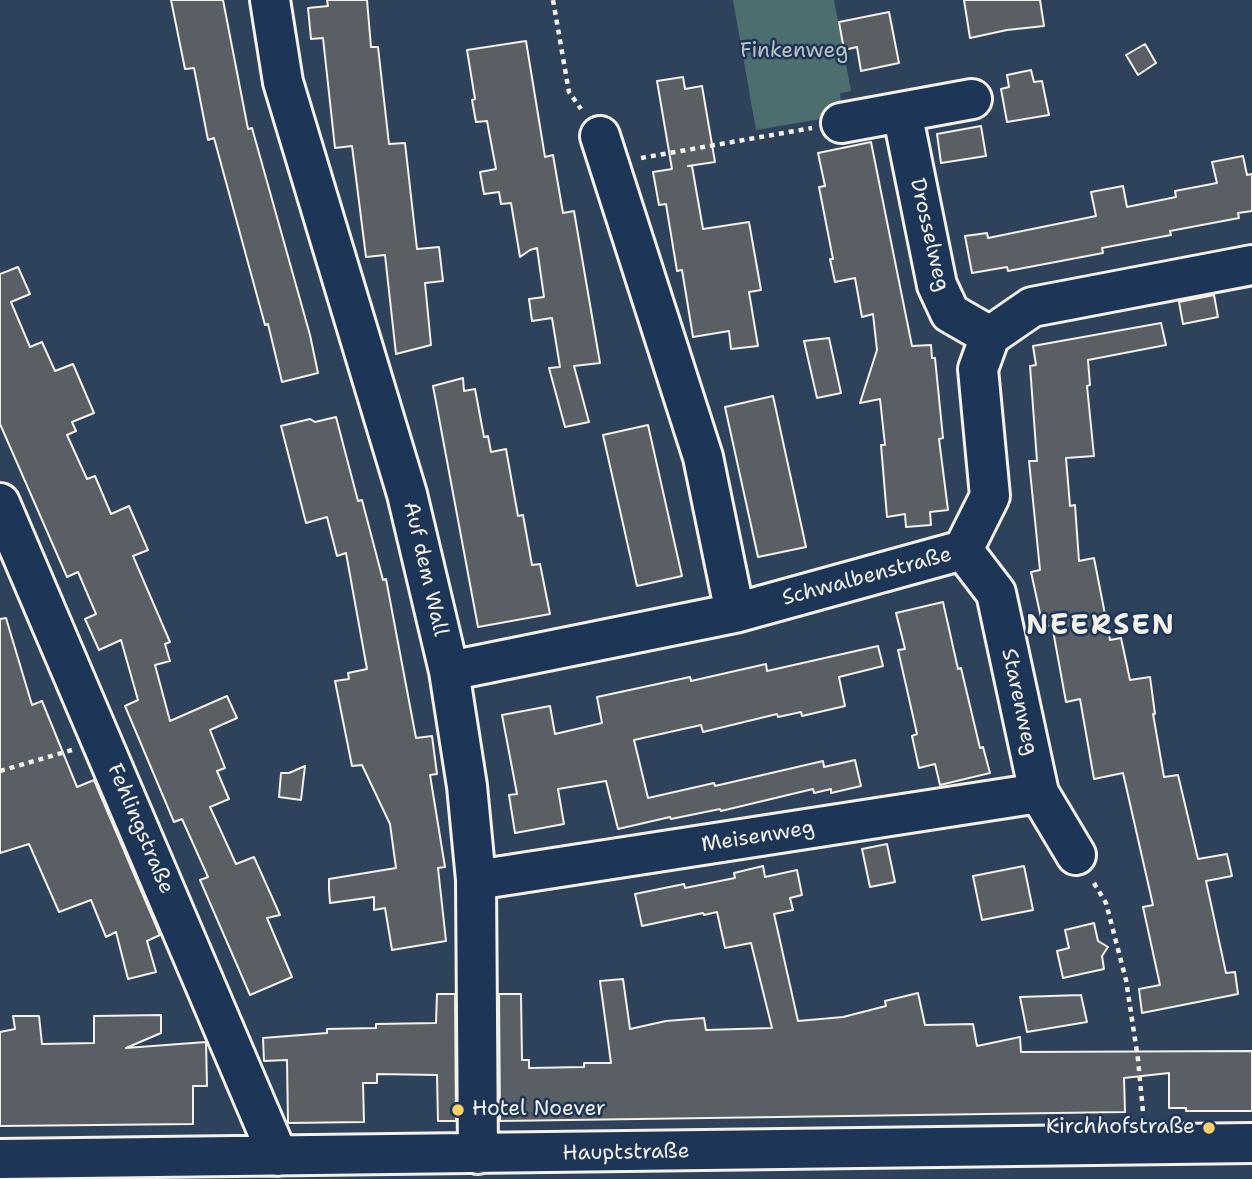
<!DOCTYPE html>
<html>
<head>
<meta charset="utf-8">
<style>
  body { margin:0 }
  canvas { display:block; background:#2f425b }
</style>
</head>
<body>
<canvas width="1252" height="1179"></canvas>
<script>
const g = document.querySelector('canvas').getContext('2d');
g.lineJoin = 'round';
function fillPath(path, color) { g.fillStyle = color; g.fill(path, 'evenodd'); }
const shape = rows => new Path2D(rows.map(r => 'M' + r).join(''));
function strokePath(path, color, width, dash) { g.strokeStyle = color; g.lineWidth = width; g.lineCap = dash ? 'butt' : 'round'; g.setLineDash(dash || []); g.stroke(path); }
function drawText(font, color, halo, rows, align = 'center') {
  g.font = font + ' "Shantell Sans",sans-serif'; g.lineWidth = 5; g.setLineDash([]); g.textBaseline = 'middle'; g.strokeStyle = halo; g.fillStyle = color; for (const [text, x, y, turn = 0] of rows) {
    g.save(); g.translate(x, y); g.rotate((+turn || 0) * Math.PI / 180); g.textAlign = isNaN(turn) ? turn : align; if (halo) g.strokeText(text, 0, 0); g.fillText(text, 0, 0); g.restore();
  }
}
fillPath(shape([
  [733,0,834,0,851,91,840,93,841,102,832,117,756,130]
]), '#4d6e6f');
const building = shape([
  [171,0,223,0,248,129,252,128,310,335,318,373,282,382,268,324,265,325,214,138,208,140,194,68,185,69,171,0],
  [327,0,367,0,371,47,378,47,389,144,405,143,417,249,439,247,443,281,425,283,431,345,396,354,385,255,366,257,352,146,335,148,323,38,311,39,308,8,328,6,327,0],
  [964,0,1040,0,1044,26,1007,30,970,38,964,0],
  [889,12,899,63,861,71,857,47,844,50,839,22,889,12],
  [526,41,545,157,553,155,563,213,574,211,600,363,574,366,589,422,565,427,549,368,560,367,552,318,532,321,529,299,544,297,537,248,530,250,520,257,511,203,501,204,499,192,484,194,480,172,496,169,487,121,476,122,472,100,475,99,467,50,526,41],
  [1145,44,1156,63,1138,75,1126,55,1145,44],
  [1031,70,1034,82,1042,81,1049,115,1007,122,1001,89,1009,87,1007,75,1031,70],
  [683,77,685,89,702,86,715,162,688,166,692,166,703,229,749,222,761,290,749,292,758,346,731,349,729,331,693,337,682,270,677,271,666,204,659,205,653,172,672,169,657,81,683,77],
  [981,126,986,156,941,163,937,134,981,126],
  [871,142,912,346,931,345,932,358,935,358,943,438,939,439,948,510,930,512,931,525,906,527,905,514,887,517,881,445,885,445,880,399,860,403,877,350,873,314,862,317,855,278,835,282,830,259,833,259,819,187,825,186,818,153,871,142],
  [1243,156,1247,175,1252,174,1252,211,1238,213,1239,218,1170,231,1171,235,1102,248,1103,253,1008,271,1007,267,972,273,965,236,987,233,988,238,1096,216,1091,192,1123,186,1127,207,1176,197,1175,191,1217,183,1212,162,1243,156],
  [18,267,30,294,11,302,30,347,42,342,55,371,73,364,94,413,72,422,76,431,67,435,87,479,95,476,111,514,129,506,148,550,133,556,170,642,165,644,170,661,155,665,170,721,227,696,237,718,210,730,225,768,217,771,229,799,210,807,236,864,254,857,280,915,267,918,292,977,250,995,200,880,208,877,182,819,174,822,125,706,138,700,121,640,99,650,85,619,96,614,78,572,67,577,0,424,0,274,18,267],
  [1214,295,1218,317,1183,324,1179,302,1214,295],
  [1161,323,1166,345,1088,360,1090,385,1087,386,1094,456,1066,458,1070,506,1075,505,1079,561,1094,558,1110,640,1121,638,1130,680,1150,677,1155,714,1153,714,1164,777,1178,775,1198,859,1227,854,1232,876,1206,881,1226,973,1235,972,1238,994,1142,1013,1139,989,1160,985,1143,907,1153,905,1123,773,1094,779,1080,699,1066,702,1052,625,1043,627,1031,572,1040,570,1029,461,1037,461,1030,366,1036,365,1033,346,1161,323],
  [829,338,841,393,817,398,804,341,829,338],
  [463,378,464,391,475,389,484,437,488,436,491,452,506,449,518,516,523,515,532,565,540,564,550,614,478,627,433,386,463,378],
  [773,396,806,547,758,557,725,407,773,396],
  [336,417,358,501,362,500,383,580,386,579,416,738,432,736,437,774,430,775,445,867,438,868,446,941,392,950,385,908,374,910,374,897,330,903,329,889,329,879,396,868,390,824,362,765,352,766,335,681,349,679,348,673,367,669,346,553,337,556,327,517,306,523,281,426,310,419,315,422,336,417],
  [648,425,682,576,637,586,603,435,648,425],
  [943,602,958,669,961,668,980,748,983,747,990,773,940,785,935,764,919,768,912,736,917,734,898,650,905,649,896,613,943,602],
  [6,618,32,705,42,701,77,787,94,780,160,935,147,941,156,972,128,979,116,932,106,937,91,900,59,912,29,844,0,853,0,619,6,618],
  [878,646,883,666,839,677,845,706,802,716,801,712,778,717,777,714,703,732,701,725,634,740,648,798,714,783,715,786,823,761,824,767,855,760,861,786,831,793,831,789,814,793,813,789,721,811,720,809,671,819,670,817,618,829,606,781,558,789,564,824,515,833,509,795,517,794,502,715,550,706,555,734,602,723,597,697,690,677,691,681,766,664,767,671,878,646],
  [305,766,301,800,279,797,281,773,289,773,305,766],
  [887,844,895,882,870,887,862,849,887,844],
  [763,866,765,877,797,870,802,895,790,898,793,910,774,914,798,1021,843,1017,886,1006,885,1001,918,993,925,1025,973,1024,977,1046,1020,1037,1021,1052,1252,1051,1252,1111,1186,1111,1186,1108,1169,1108,1169,1073,1124,1078,1125,1112,500,1121,499,994,521,994,522,1060,529,1060,529,1068,584,1067,584,1063,611,1063,600,981,623,979,630,1029,666,1021,704,1018,706,1030,772,1028,751,943,725,948,717,912,704,915,703,913,642,926,635,894,684,884,685,888,735,878,734,873,763,866],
  [1024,866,1033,910,982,920,973,876,1024,866],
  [1094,923,1098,941,1108,947,1102,956,1104,969,1063,978,1057,951,1069,948,1065,930,1094,923],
  [437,994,455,994,456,1121,438,1121,437,1075,377,1074,377,1083,363,1083,364,1122,288,1123,287,1060,264,1061,263,1038,327,1033,327,1029,376,1028,376,1024,436,1023,437,994],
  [1081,995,1087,1022,1027,1032,1020,997,1081,995],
  [161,1015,161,1033,126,1048,206,1042,207,1086,193,1086,193,1124,0,1126,0,1032,15,1029,13,1016,39,1016,42,1044,94,1043,94,1016,161,1015]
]);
fillPath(building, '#5a5f65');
strokePath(building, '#f4f1e8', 2);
const minor = shape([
  [270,0,283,82,407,494,449,671,467,786,476,880,478,1154],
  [902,112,937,285,950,313,990,336],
  [841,123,972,99],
  [600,136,703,457,735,613],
  [0,503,278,1156],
  [963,550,996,593,1039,793,1076,855],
  [449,671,735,613,963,550,990,496,978,369,990,336,1032,307,1252,265],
  [476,880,1039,793],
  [0,1159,1252,1143]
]);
strokePath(minor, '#f4f1e8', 44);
strokePath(shape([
  [553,0,569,92,581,109],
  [641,158,812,128],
  [0,771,72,750],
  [1094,883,1106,903,1126,980,1138,1059,1143,1112]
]), '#f4f1e8', 4.5, [5, 5]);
strokePath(minor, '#1d3557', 38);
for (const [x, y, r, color] of [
  [458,1110,7,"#ffd166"],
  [1209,1128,7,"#ffd166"]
]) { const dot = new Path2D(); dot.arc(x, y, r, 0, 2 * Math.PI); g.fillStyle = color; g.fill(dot); strokePath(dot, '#1d3557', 2.5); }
drawText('21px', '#bac3be', '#1d3557', [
  ["Finkenweg",794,52]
]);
drawText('21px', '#f4f1e8', '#1d3557', [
  ["Drosselweg",929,235,77],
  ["Auf dem Wall",425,569,77],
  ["Schwalbenstraße",867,577,-15],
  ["Starenweg",1019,702,78],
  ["Fehlingstraße",140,829,67],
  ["Meisenweg",758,837,-9],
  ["Hauptstraße",626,1153,-1]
]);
drawText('21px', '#f4f1e8', '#1d3557', [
  ["Hotel Noever",472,1110],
  ["Kirchhofstraße",1195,1128,"right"]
], 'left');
g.letterSpacing = '2px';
drawText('bold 28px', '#f4f1e8', '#1d3557', [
  ["NEERSEN",1101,627]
]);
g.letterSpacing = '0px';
</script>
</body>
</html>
